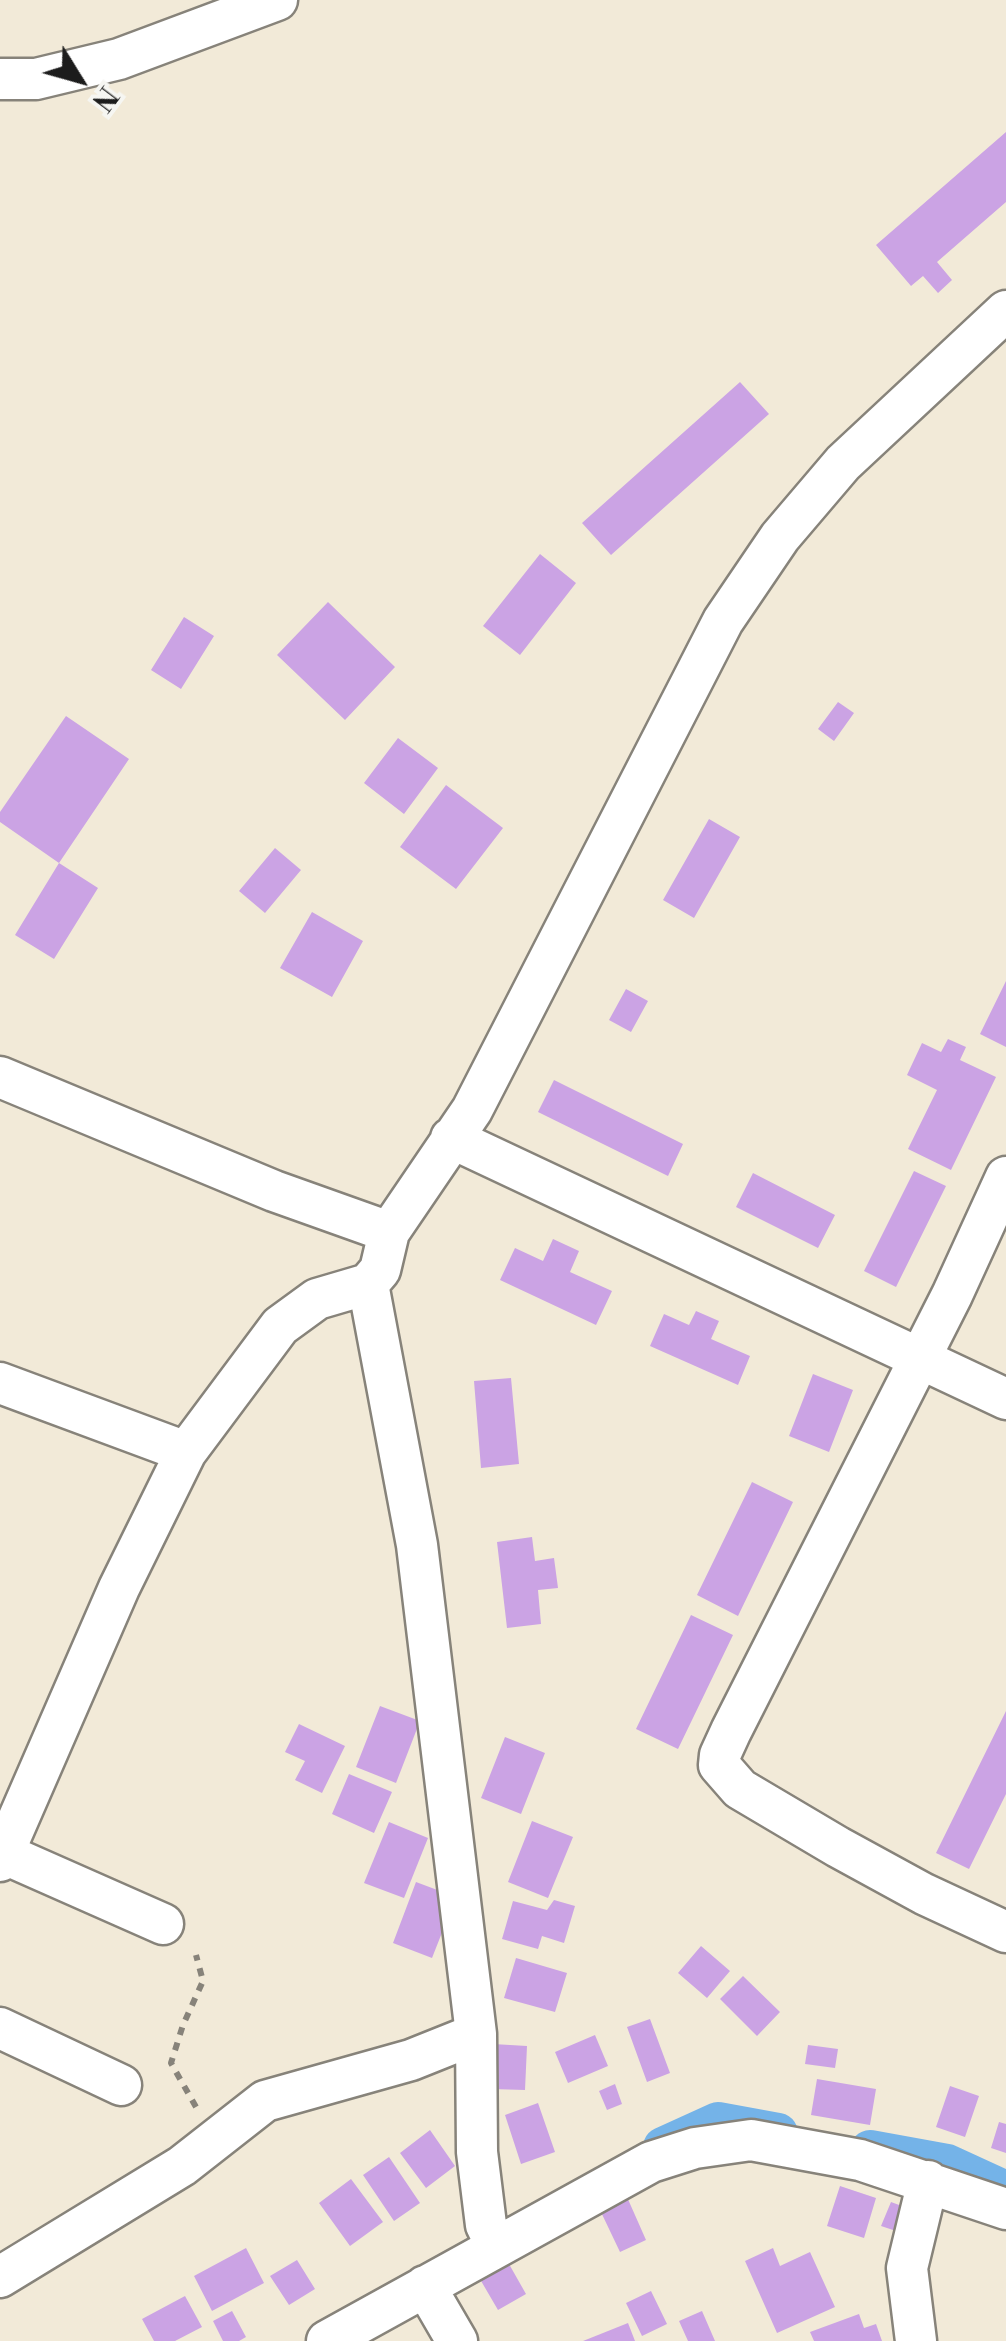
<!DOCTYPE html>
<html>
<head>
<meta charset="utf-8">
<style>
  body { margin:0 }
  #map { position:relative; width:1006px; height:2341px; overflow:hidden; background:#f2ead8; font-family:"Libre Bodoni",serif }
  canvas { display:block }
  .north { position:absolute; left:30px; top:30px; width:100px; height:100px; -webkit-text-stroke:8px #f6f6f2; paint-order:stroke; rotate:127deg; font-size:28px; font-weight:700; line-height:40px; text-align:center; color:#1c1c1c }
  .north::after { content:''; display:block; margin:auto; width:35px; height:45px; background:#1c1c1c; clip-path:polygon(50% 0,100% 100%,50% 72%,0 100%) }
</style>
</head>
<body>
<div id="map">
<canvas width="1006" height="2341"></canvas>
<div class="north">N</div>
</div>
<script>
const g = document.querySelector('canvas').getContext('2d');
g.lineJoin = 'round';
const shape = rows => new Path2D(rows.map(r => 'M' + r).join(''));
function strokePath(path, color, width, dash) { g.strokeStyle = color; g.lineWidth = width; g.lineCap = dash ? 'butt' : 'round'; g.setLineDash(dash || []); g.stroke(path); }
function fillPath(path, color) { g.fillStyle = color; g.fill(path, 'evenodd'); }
strokePath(shape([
  [663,2147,718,2122,778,2133],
  [870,2150,947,2164,1006,2191]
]), '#74b3e8', 40);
fillPath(shape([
  [1006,132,1006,202,937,262,952,280,938,293,923,276,911,286,876,245],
  [740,382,769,414,611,555,582,523],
  [540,554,576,583,520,655,483,626],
  [328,602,395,667,345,720,277,655],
  [184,617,214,636,181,689,151,670],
  [838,702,854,713,834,741,818,729],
  [66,716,129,759,59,863,0,822,0,812],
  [398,738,438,768,404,814,364,783],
  [446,785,503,828,456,889,400,847],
  [709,819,740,837,694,918,663,900],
  [275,848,301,870,265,913,239,891],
  [59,863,98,888,54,959,15,935],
  [312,912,363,941,332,997,280,968],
  [1006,981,1006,1047,980,1034],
  [626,989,648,1001,631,1032,609,1020],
  [948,1039,966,1047,960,1060,996,1077,951,1170,908,1149,937,1090,907,1075,922,1043,941,1052],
  [554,1080,683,1144,668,1176,538,1112],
  [914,1171,946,1186,896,1287,864,1271],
  [753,1173,835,1215,818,1248,736,1207],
  [553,1239,579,1251,570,1272,612,1291,596,1325,500,1280,515,1248,543,1261],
  [696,1311,719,1321,711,1339,750,1356,738,1385,650,1346,664,1314,689,1325],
  [813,1374,853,1390,829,1452,789,1436],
  [511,1378,519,1464,481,1468,474,1381],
  [752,1482,793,1502,738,1616,697,1595],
  [532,1537,535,1561,554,1558,558,1588,538,1590,541,1624,507,1628,497,1542],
  [691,1615,733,1635,678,1749,636,1729],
  [380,1706,420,1721,396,1783,356,1767],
  [1006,1711,1006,1794,969,1869,936,1853],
  [299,1724,345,1746,322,1793,295,1780,305,1761,285,1752],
  [505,1737,545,1753,521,1814,481,1798],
  [349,1774,392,1792,374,1833,332,1814],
  [532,1821,573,1837,548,1898,508,1882],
  [389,1822,428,1838,404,1898,364,1883],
  [416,1882,456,1897,432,1958,393,1943],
  [554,1900,575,1906,564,1943,542,1936,538,1949,502,1939,513,1901,547,1910],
  [701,1946,730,1971,707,1998,678,1973],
  [516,1958,567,1973,555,2012,504,1998],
  [743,1976,780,2012,757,2036,720,1999],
  [650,2019,670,2073,647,2082,627,2027],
  [595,2035,608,2066,568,2083,555,2052],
  [493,2044,527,2046,525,2090,491,2089],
  [808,2045,838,2049,835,2068,805,2064],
  [817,2079,876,2089,870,2125,811,2115],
  [615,2084,622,2104,607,2110,599,2091],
  [950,2086,979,2096,965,2137,936,2127],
  [538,2103,555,2152,521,2164,505,2115],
  [999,2122,1006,2124,1006,2153,991,2148],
  [430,2130,455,2166,426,2188,400,2153],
  [389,2157,420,2203,394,2221,363,2175],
  [351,2179,383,2222,350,2246,319,2203],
  [840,2186,876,2198,864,2238,827,2226],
  [627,2197,646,2240,620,2252,600,2210],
  [891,2202,910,2209,902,2233,881,2226],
  [246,2248,264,2283,212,2311,194,2276],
  [773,2248,780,2266,810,2252,835,2307,777,2333,745,2261],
  [505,2257,526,2294,498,2310,477,2274],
  [297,2260,315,2289,289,2305,270,2276],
  [651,2291,667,2324,642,2336,626,2303],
  [185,2296,202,2327,175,2341,154,2341,142,2319],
  [232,2311,246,2337,239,2341,223,2341,213,2321],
  [702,2311,715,2341,688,2341,679,2321],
  [859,2314,864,2328,876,2324,882,2341,814,2341,810,2332],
  [628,2323,635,2341,583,2341]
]), '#cba3e4');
const minor = shape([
  [0,79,36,79,119,59,277,0],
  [0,1077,274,1191,389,1232],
  [451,1138,1006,1399],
  [1006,1177,952,1295,731,1731,720,1755,719,1765,740,1789,838,1847,924,1894,1006,1932],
  [0,1383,186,1452],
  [0,1852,163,1924],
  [0,1861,119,1588,186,1452,280,1326,317,1299,368,1284],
  [0,2028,121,2085],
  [496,2246,486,2225,477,2152,476,2034,417,1545,368,1284,380,1270,389,1232,472,1110,723,621,780,537,843,463,1006,311],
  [0,2277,182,2166,265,2101,411,2060,476,2034],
  [425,2286,457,2341],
  [327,2341,651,2162,695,2148,751,2140,860,2160,1006,2209],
  [916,2341,907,2268,928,2181]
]);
strokePath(minor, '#87837a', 45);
strokePath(shape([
  [196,2107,171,2063,183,2025,203,1981,196,1955]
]), '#87837a', 6, [8, 8]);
strokePath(minor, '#fff', 40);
</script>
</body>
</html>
